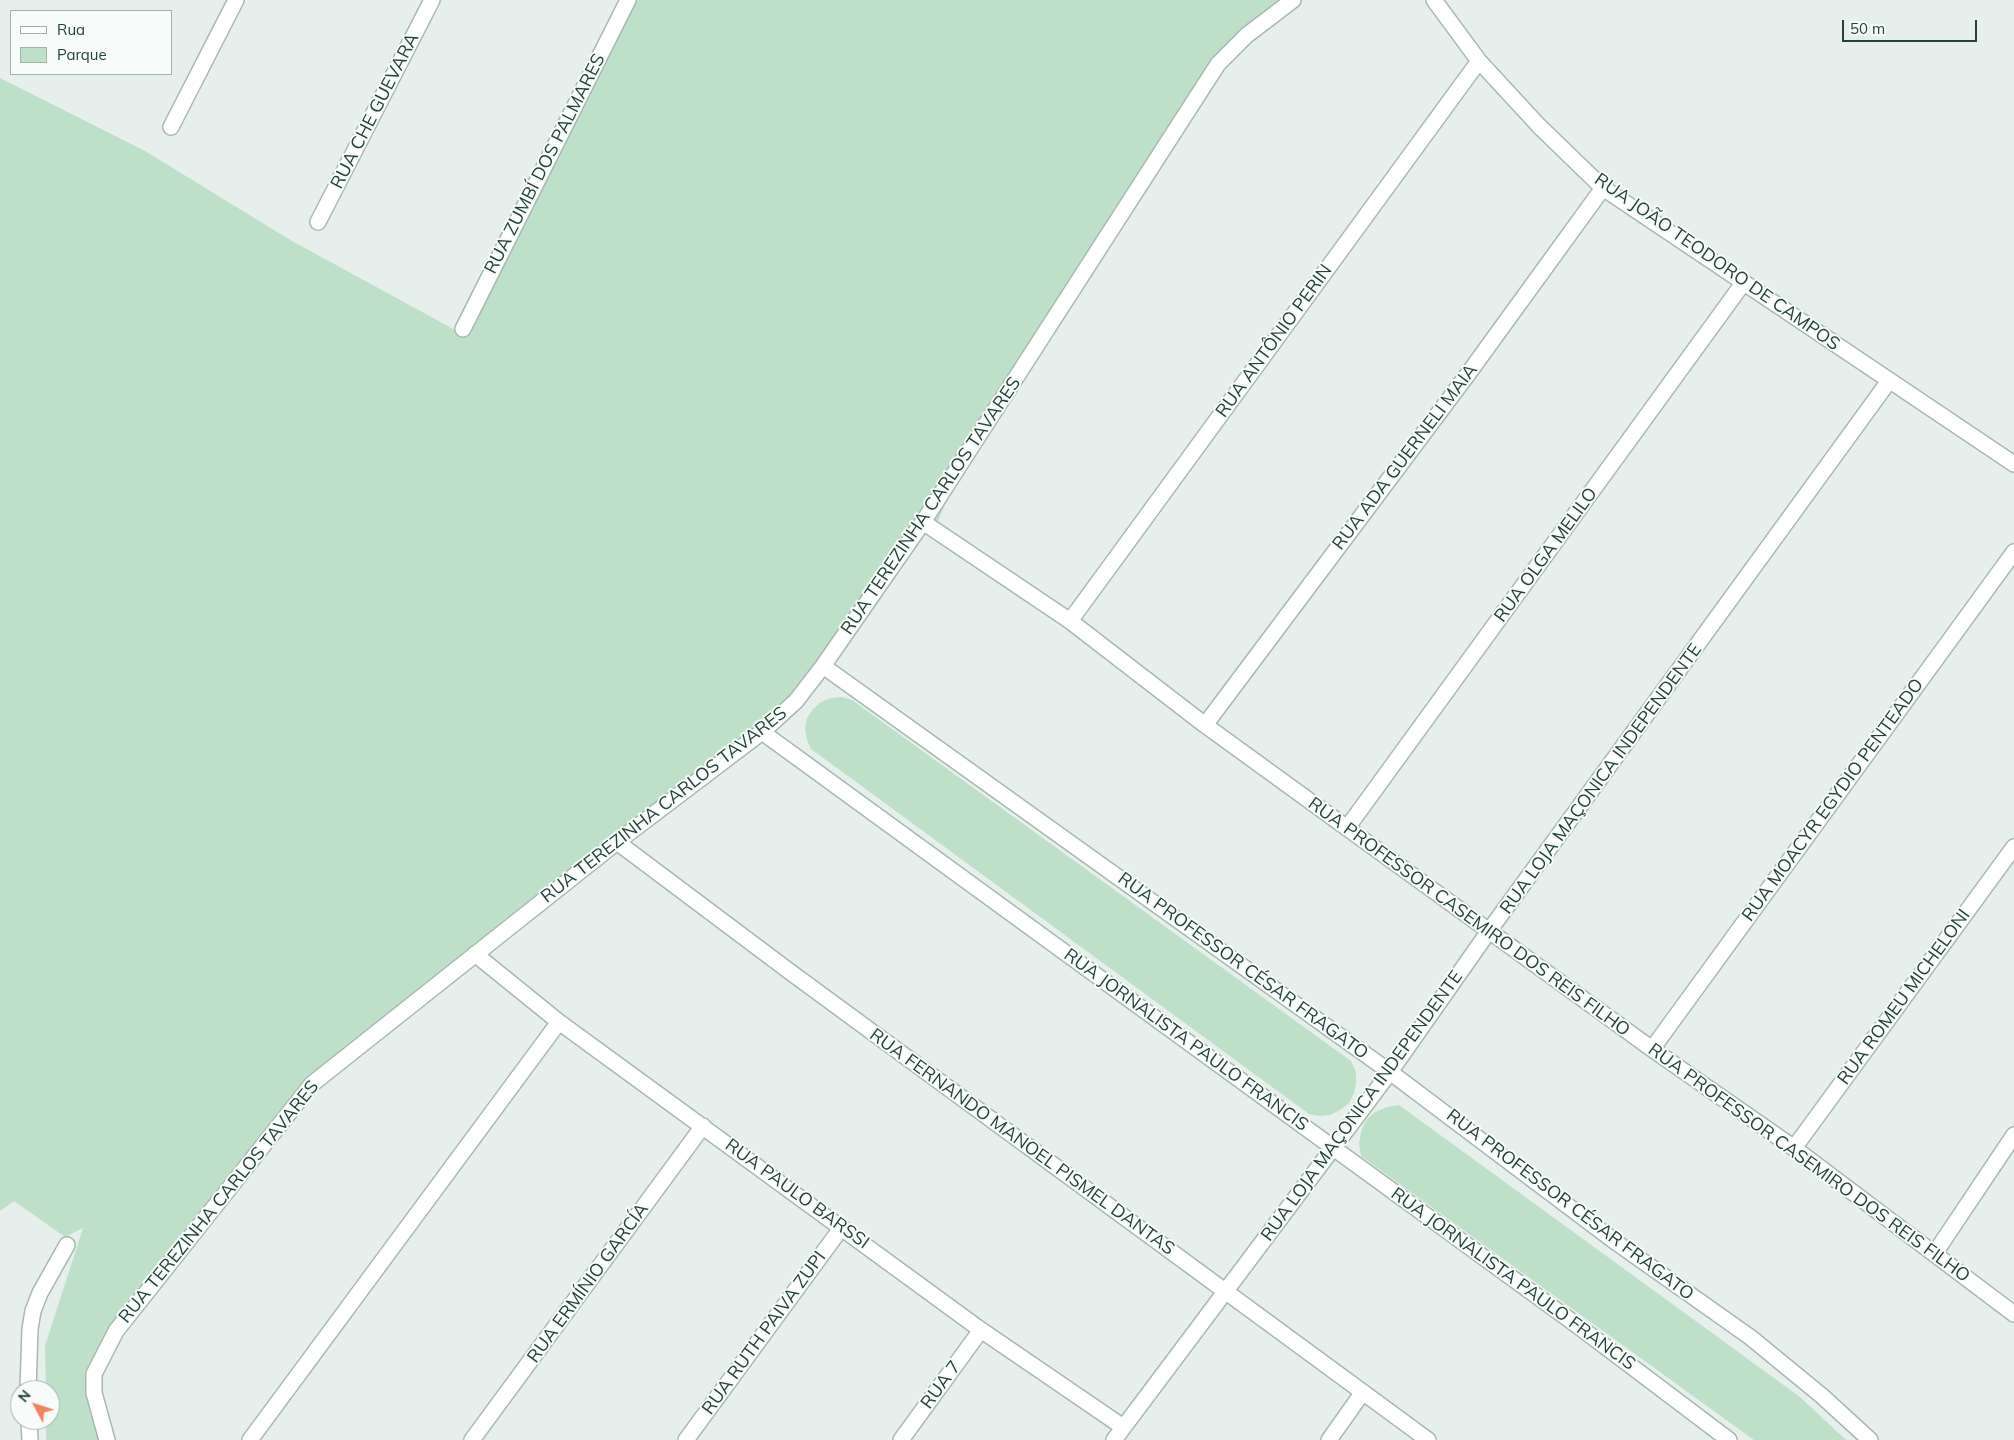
<!DOCTYPE html>
<html>
<head>
<meta charset="utf-8">
<style>
  body { margin:0 }
  #map { position:relative; width:2014px; height:1440px; overflow:hidden; background:#e6efeb; font-family:Mulish,sans-serif }
  canvas { display:block }
  .legend { position:absolute; left:10px; top:10px; width:162px; height:65px; box-sizing:border-box; background:#f7fbf9; border:1px solid #a3b1ad; margin:0; padding:6px 9px; list-style:none; font-size:15px; color:#24423a }
  .legend li { display:flex; align-items:center; gap:10px; height:25px }
  .legend b { width:25px; border:1px solid #a3b1ad }
  .north { position:absolute; left:10px; top:1380px; width:50px; height:50px; box-sizing:border-box; background:#f7fbf9; border:1px solid #a3b1ad; border-radius:50%; rotate:310deg; font-size:14px; font-weight:700; line-height:20px; text-align:center; color:#24423a }
  .north::after { content:''; display:block; margin:auto; width:18px; height:22px; background:#f4845f; clip-path:polygon(50% 0,100% 100%,50% 72%,0 100%) }
  .scale { position:absolute; left:1842px; top:20px; width:135px; height:22px; box-sizing:border-box; border:2px solid #24423a; border-top:0; padding-left:6px; font-size:15px; line-height:18px; white-space:nowrap; color:#24423a; -webkit-text-stroke:4px #f7fbf9; paint-order:stroke }
</style>
</head>
<body>
<div id="map">
<canvas width="2014" height="1440"></canvas>
<ul class="legend">
<li><b style="height:6px;background:#fff"></b>Rua</li>
<li><b style="height:14px;background:#bfe0c8"></b>Parque</li>
</ul>
<div class="north">N</div>
<div class="scale">50 m</div>
</div>
<script>
const g = document.querySelector('canvas').getContext('2d');
g.lineJoin = 'round';
function fillPath(path, color) { g.fillStyle = color; g.fill(path, 'evenodd'); }
const shape = rows => new Path2D(rows.map(r => 'M' + r).join(''));
function strokePath(path, color, width, dash) { g.strokeStyle = color; g.lineWidth = width; g.lineCap = dash ? 'butt' : 'round'; g.setLineDash(dash || []); g.stroke(path); }
function drawText(font, color, halo, rows, align = 'center') {
  g.font = font + ' Mulish,sans-serif'; g.lineWidth = 4; g.setLineDash([]); g.textBaseline = 'middle'; g.strokeStyle = halo; g.fillStyle = color; for (const [text, x, y, turn = 0] of rows) {
    g.save(); g.translate(x, y); g.rotate((+turn || 0) * Math.PI / 180); g.textAlign = isNaN(turn) ? turn : align; if (halo) g.strokeText(text, 0, 0); g.fillText(text, 0, 0); g.restore();
  }
}
fillPath(shape([
  [633,0,1293,0,1231,50,956,478,939,519,928,534,919,536,796,701,312,1084,116,1331,94,1374,107,1440,46,1440,46,1420,50,1420,50,1390,46,1390,45,1346,83,1228,65,1237,14,1201,0,1211,0,78,145,151,292,241,468,337],
  [842,697,852,700,1351,1061,1356,1072,1356,1083,1354,1093,1349,1103,1340,1110,1330,1115,1319,1116,1309,1114,811,749,807,740,805,729,807,718,813,709,821,702,831,698],
  [1399,1105,1800,1397,1846,1440,1754,1440,1361,1156,1359,1144,1361,1132,1366,1120,1375,1112,1387,1107]
]), '#bfe0c8');
const minor = shape([
  [1434,0,1479,61,1539,126,1603,188,2014,464],
  [171,127,236,0],
  [318,222,432,0],
  [463,329,628,0],
  [923,522,1070,621,1205,725,1347,828,1652,1049,1794,1148,2014,1314],
  [1070,621,1479,61],
  [823,666,1390,1072,1617,1243,1750,1337,1822,1396,1870,1440],
  [1205,725,1468,374,1603,188],
  [762,732,1578,1326,1729,1440],
  [1347,828,1744,282],
  [617,842,793,974,1428,1440],
  [475,954,559,1022,981,1330,1123,1427],
  [1652,1049,2014,552],
  [1794,1148,2014,847],
  [1935,1253,2014,1135],
  [28,1390,30,1329,33,1311,40,1293,67,1245],
  [29,1420,30,1440],
  [107,1440,94,1393,94,1374,116,1331,312,1084,617,842,762,732,796,701,823,666,923,522,1218,64,1247,35,1293,0],
  [250,1440,559,1022],
  [472,1440,703,1126],
  [686,1440,842,1227],
  [901,1440,981,1330],
  [1114,1440,1390,1072,1489,931,1889,381],
  [1329,1440,1363,1392]
]);
strokePath(minor, '#a8b8b2', 18);
strokePath(minor, '#fff', 15);
drawText('18px', '#24423a', '#f7fbf9', [
  ["RUA CHE GUEVARA",375,111,-63],
  ["RUA ZUMBÍ DOS PALMARES",545,164,-63],
  ["RUA JOÃO TEODORO DE CAMPOS",1717,262,35],
  ["RUA ANTÔNIO PERIN",1274,341,-54],
  ["RUA ADA GUERNELI MAIA",1405,457,-53],
  ["RUA TEREZINHA CARLOS TAVARES",931,506,-56],
  ["RUA OLGA MELILO",1546,555,-54],
  ["RUA LOJA MAÇONICA INDEPENDENTE",1601,779,-54],
  ["RUA MOACYR EGYDIO PENTEADO",1833,800,-54],
  ["RUA TEREZINHA CARLOS TAVARES",664,805,-38],
  ["RUA PROFESSOR CASEMIRO DOS REIS FILHO",1469,917,36],
  ["RUA PROFESSOR CÉSAR FRAGATO",1243,966,36],
  ["RUA ROMEU MICHELONI",1904,997,-54],
  ["RUA JORNALISTA PAULO FRANCIS",1186,1040,36],
  ["RUA LOJA MAÇONICA INDEPENDENTE",1362,1106,-54],
  ["RUA FERNANDO MANOEL PISMEL DANTAS",1022,1142,36],
  ["RUA PROFESSOR CASEMIRO DOS REIS FILHO",1809,1163,36],
  ["RUA PAULO BARSSI",797,1194,36],
  ["RUA TEREZINHA CARLOS TAVARES",219,1202,-51],
  ["RUA PROFESSOR CÉSAR FRAGATO",1570,1205,37],
  ["RUA JORNALISTA PAULO FRANCIS",1513,1279,36],
  ["RUA ERMÍNIO GARCÍA",588,1283,-54],
  ["RUA RUTH PAIVA ZUPI",764,1333,-54],
  ["RUA 7",941,1385,-54]
]);
</script>
</body>
</html>
